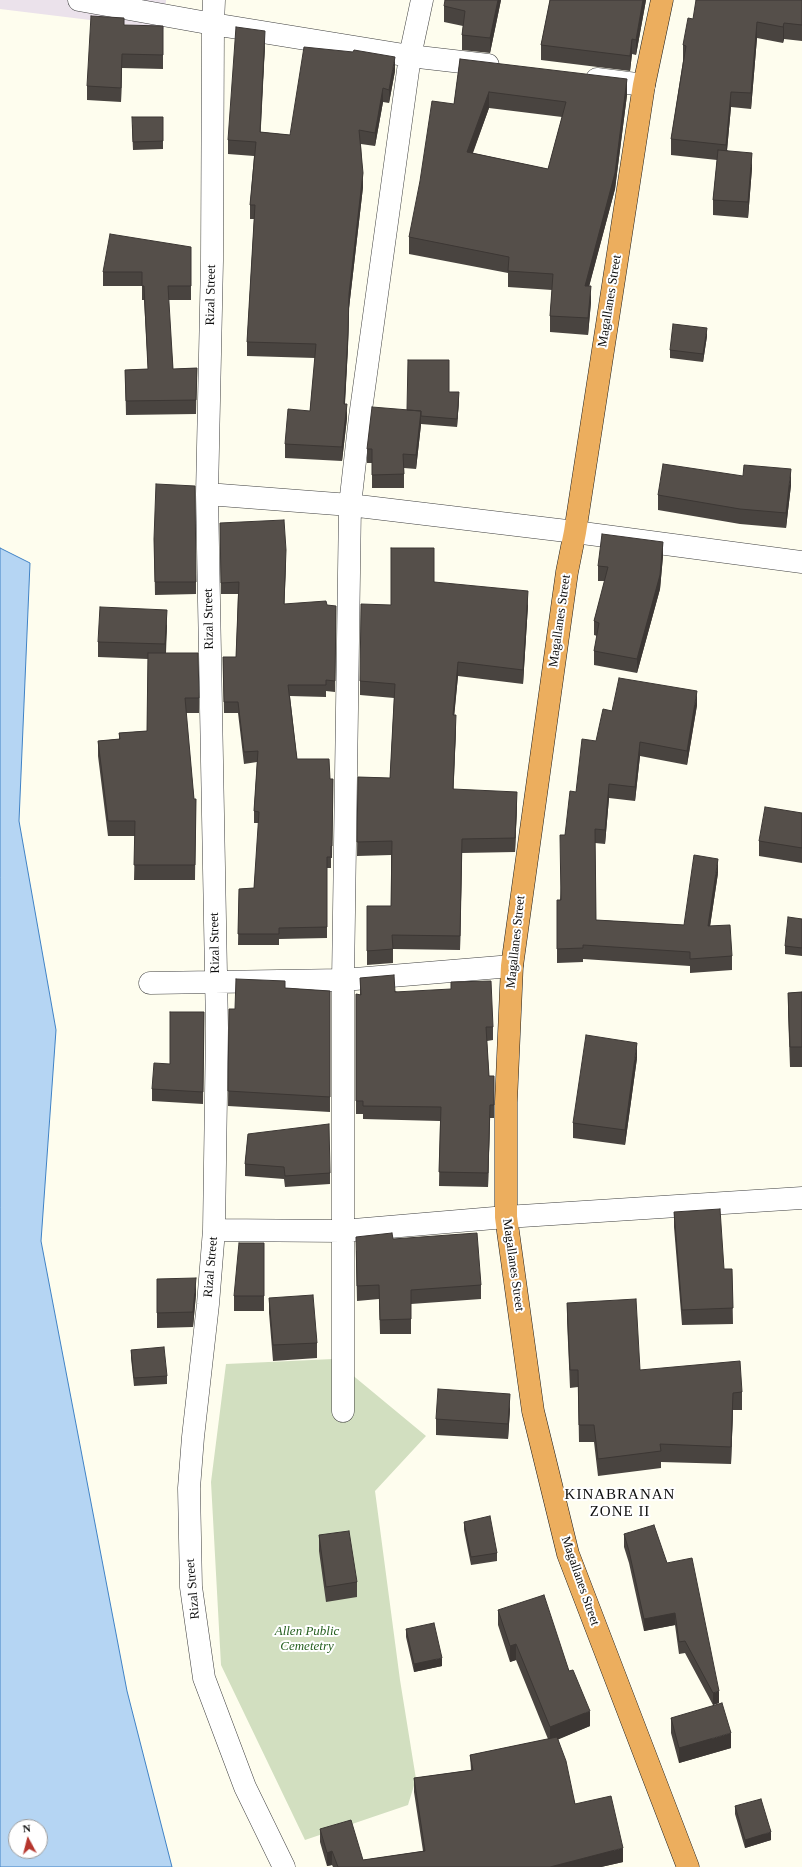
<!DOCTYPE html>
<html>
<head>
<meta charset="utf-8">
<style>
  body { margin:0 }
  #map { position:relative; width:802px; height:1867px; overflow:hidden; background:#fefdee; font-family:"Times New Roman",serif }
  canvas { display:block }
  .north { position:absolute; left:8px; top:1819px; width:40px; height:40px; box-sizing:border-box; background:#fff; border:1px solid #9e9e9e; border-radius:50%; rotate:353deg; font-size:11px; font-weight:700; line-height:16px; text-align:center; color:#0d0d0d }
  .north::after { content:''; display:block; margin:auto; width:14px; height:18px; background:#b5352d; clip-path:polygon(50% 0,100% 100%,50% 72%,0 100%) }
</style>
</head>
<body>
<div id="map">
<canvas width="802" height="1867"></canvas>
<div class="north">N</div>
</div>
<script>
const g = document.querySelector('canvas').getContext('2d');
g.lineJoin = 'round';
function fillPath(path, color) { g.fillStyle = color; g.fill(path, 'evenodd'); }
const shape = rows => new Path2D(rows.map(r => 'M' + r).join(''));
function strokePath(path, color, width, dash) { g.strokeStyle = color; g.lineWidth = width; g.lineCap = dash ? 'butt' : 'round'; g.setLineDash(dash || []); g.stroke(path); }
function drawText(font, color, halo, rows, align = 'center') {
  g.font = font + ' "Times New Roman",serif'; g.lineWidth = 4; g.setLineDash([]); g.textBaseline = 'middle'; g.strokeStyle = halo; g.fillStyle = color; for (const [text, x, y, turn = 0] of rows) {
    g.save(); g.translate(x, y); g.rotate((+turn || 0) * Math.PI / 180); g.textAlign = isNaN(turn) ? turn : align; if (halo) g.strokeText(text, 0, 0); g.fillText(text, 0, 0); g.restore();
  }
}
fillPath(shape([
  [0,0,166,0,164,29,0,9]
]), '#ebe2eb');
fillPath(shape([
  [333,1359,426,1436,375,1491,400,1680,416,1779,408,1805,305,1840,221,1665,211,1482,226,1364]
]), '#d2dfc0');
const water = shape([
  [0,548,30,563,19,821,56,1030,41,1241,127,1691,172,1867,0,1867,0,548],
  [16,1827,40,1827,40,1851,16,1851,16,1827]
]);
fillPath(water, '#b5d5f3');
strokePath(water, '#4082c5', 1);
const minor = shape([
  [79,0,213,24,410,56,488,65],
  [214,0,213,24,212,261,207,494,217,1028,214,1230,208,1304,193,1437,189,1488,191,1587,204,1678,245,1787,284,1867],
  [597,79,644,85],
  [207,494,350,505,575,532,802,562],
  [150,983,343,980,512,966],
  [214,1230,342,1231,506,1217,802,1198],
  [343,1411,343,980,350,505,360,417,410,56,422,0]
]);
const highway = shape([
  [662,0,644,85,575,532,567,572,512,966,506,1102,506,1217,533,1411,568,1554,688,1867]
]);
strokePath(minor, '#404040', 23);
strokePath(highway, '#1e1e1e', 23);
strokePath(minor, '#fff', 22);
strokePath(highway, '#ecae5e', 22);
fillPath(shape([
  [501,0,490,53,462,50,462,35,463,26,444,22,444,6],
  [550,0,646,0,636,55,632,54,630,71,541,60,541,45],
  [802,0,802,41,784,39,783,43,757,38,751,109,731,107,727,150,752,168,748,218,713,215,713,200,717,160,671,155,671,139,683,61,683,45,693,19],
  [124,25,163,40,163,69,122,68,121,102,87,100,87,86],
  [265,45,260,132,290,135,395,71,389,103,383,102,375,146,361,144,363,187,349,308,348,347,345,404,347,418,342,461,285,458,285,444,310,411,315,358,247,356,247,342,254,219,250,219,250,205,254,156,228,154,228,140],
  [460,59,627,95,615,189,589,286,591,302,588,335,550,332,550,316,552,290,508,287,508,273,409,254,409,237,454,104],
  [489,108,562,117,548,169,473,153],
  [163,117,163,149,133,150,132,125],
  [191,247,191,300,168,300,173,369,197,368,196,414,126,415,125,370,148,369,144,300,142,300,142,286,103,286,103,272],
  [707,336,703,362,670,358,670,350],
  [449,392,459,400,457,427,421,424,416,469,404,468,404,488,372,488,372,463,367,463,367,449,407,410],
  [743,476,791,485,786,528,740,524,658,510,658,495],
  [220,523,286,561,284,604,336,606,335,692,326,691,326,697,290,696,297,759,330,779,333,779,332,858,331,858,331,868,327,868,327,938,279,939,279,945,238,945,239,889,254,888,259,823,254,823,254,811,257,762,244,764,238,713,224,713,223,657,236,657,238,594,221,594],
  [154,539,196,582,196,594,155,595],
  [663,556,660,589,637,673,594,665,594,651,597,636,594,635,594,621,605,581,598,581,598,566],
  [434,582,528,605,523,684,458,676,454,715,456,729,453,789,517,806,515,852,462,853,460,950,393,949,393,963,367,965,367,906,391,906,391,855,357,856,358,777,390,778,394,698,360,695,360,681,391,605],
  [167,625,166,653,199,698,199,713,186,713,194,799,196,799,195,880,134,880,135,836,108,836,98,756,98,741,119,739,119,733,147,731,148,659,98,657,98,642],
  [697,705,687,765,640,756,635,801,609,798,605,844,595,843,596,920,684,925,718,873,710,926,732,956,732,970,690,973,690,966,583,959,583,962,557,963,557,900,560,900,565,835,576,792,612,711],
  [802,813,802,863,759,856,759,841],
  [802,919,802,956,785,954,785,946],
  [360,978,493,1027,493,1040,487,1041,489,1076,494,1076,494,1118,490,1118,488,1187,439,1186,440,1121,363,1119,363,1114,356,1114,356,994,360,995],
  [285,988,330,991,330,1112,228,1106,229,1009,235,1009],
  [802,992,802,1067,790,1067,788,1013,788,993],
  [204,1012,203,1104,152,1101,152,1089,170,1064],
  [637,1058,625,1145,573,1138,573,1123],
  [248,1134,330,1173,330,1184,285,1187,284,1179,245,1176,245,1164],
  [674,1212,724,1269,732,1269,733,1324,682,1325,674,1227],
  [393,1239,481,1285,481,1299,411,1304,411,1334,380,1334,379,1299,357,1301,356,1251],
  [264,1243,264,1311,234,1311,234,1296],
  [157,1279,196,1294,193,1327,157,1328],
  [269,1298,317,1343,317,1358,273,1361,269,1313],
  [567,1303,640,1370,742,1392,742,1410,733,1410,731,1464,661,1462,661,1468,598,1476,594,1442,579,1442,578,1387,570,1388,567,1320],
  [131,1350,167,1376,167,1384,134,1386,131,1358],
  [510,1409,508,1439,436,1435,436,1419],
  [464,1522,497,1553,497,1561,471,1565,464,1530],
  [624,1534,667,1563,719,1703,713,1705,685,1653,679,1654,675,1625,644,1631,629,1563,624,1547],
  [319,1535,357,1582,357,1597,326,1602,319,1551],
  [498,1610,569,1671,590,1726,558,1739,575,1804,623,1862,601,1867,333,1867,332,1865,327,1866,320,1842,320,1829,363,1860,423,1851,414,1792,414,1778,471,1770,470,1755,548,1739,516,1660,510,1662,498,1625],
  [406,1629,442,1666,414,1672,406,1637],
  [671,1718,731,1748,679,1763,671,1733],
  [735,1806,771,1840,745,1848,735,1814]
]), '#494440');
fillPath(shape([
  [498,0,501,0,490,53,490,38],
  [643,0,646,0,636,55,636,40],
  [757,22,757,38,751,109,751,93],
  [784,23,784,39,783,43,783,27],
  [265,31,265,45,260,146,260,132],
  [632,39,632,54,630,71,630,56],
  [122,54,122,68,121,102,121,88],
  [395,57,395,71,389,103,389,90],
  [627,79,627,95,615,189,585,302,585,286],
  [383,88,383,102,375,146,375,133],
  [489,92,489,108,467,168,467,152],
  [731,92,731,107,726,161,726,145],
  [752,153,752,168,748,218,748,202],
  [363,173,363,187,349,308,348,347,344,418,344,404,349,294],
  [591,286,591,302,588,335,588,318],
  [707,328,707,336,703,362,703,354],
  [459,392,459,400,457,427,457,419],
  [347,404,347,418,342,461,342,447],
  [421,411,421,425,416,469,416,455],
  [791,469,791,485,786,528,786,513],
  [663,542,663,556,660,589,637,673,637,659],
  [286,550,286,561,284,616,284,604],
  [528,591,528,605,523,684,523,670],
  [167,610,167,625,165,659,165,644],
  [458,662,458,676,453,729,453,715],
  [697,691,697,705,687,765,687,751],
  [456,715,456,729,453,803,453,789],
  [640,742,640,756,635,801,635,787],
  [609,784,609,798,605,844,605,830],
  [517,792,517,806,515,852,515,838],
  [462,839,462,853,460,950,460,936],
  [718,859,718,873,708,940,708,926],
  [637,1043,637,1058,625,1145,625,1130],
  [490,1105,490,1118,488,1187,488,1173],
  [196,1278,196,1294,193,1327,193,1312],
  [733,1393,733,1410,731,1464,731,1447],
  [510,1394,510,1409,508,1439,508,1424],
  [675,1613,675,1625,644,1631,644,1619],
  [516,1644,516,1660,510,1662,510,1646],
  [442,1658,442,1666,414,1672,414,1664],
  [719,1691,719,1703,713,1705,713,1693],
  [590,1711,590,1726,550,1743,550,1727],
  [731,1733,731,1748,679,1763,679,1748],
  [771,1832,771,1840,745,1848,745,1840],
  [623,1848,623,1862,601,1867,550,1867],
  [332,1851,332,1865,327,1866,327,1853]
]), '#3c3734');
const building = shape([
  [445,0,498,0,490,38,462,35,465,11,444,6,445,0],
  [550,0,643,0,636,40,632,39,630,56,541,45,550,0],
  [696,0,802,0,802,25,784,23,783,27,757,22,751,93,731,92,726,145,671,139,686,46,683,45,688,18,693,19,696,0],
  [91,16,124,18,124,25,163,26,163,55,122,54,121,88,87,86,91,16],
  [236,27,265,31,260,132,290,135,304,47,353,52,354,50,395,57,389,90,383,88,375,133,359,130,363,173,349,294,348,333,344,404,347,404,342,447,285,444,288,409,310,411,316,344,247,342,255,205,250,205,256,142,228,140,236,27],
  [460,59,627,79,615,173,585,286,591,286,588,318,550,316,553,274,508,271,509,257,409,237,420,181,432,101,454,104,460,59],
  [489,92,566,102,548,169,467,152,489,92],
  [132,117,163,117,163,141,133,142,132,117],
  [718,150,752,153,748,202,713,200,718,150],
  [110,234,191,247,191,286,168,286,173,369,197,368,196,400,126,401,125,370,148,369,144,286,142,286,142,272,103,272,110,234],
  [673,324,707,328,703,354,670,350,673,324],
  [408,360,449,360,449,392,459,392,457,419,421,416,421,411,407,410,408,360],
  [372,407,421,411,416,455,403,454,404,474,372,475,372,449,367,449,372,407],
  [663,464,743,476,744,465,791,469,786,513,740,509,658,495,663,464],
  [156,484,195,486,196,582,155,582,154,539,156,484],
  [284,520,286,550,284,604,326,601,327,605,336,606,335,681,326,680,326,685,288,685,297,759,329,759,330,779,333,779,332,846,331,846,331,857,327,857,327,927,279,928,279,934,238,934,239,889,254,888,259,812,254,811,258,751,244,752,238,702,224,702,223,657,236,657,239,582,221,583,220,523,284,520],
  [602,534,663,542,660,575,637,659,594,651,599,623,594,621,608,567,598,566,602,534],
  [391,548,434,548,434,582,528,591,523,670,458,662,453,715,456,715,453,789,517,792,515,838,462,839,460,936,392,935,393,949,367,951,367,906,391,906,392,841,357,842,358,777,390,778,395,684,360,681,361,604,391,605,391,548],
  [100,607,167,610,165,644,98,642,100,607],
  [148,653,198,653,199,698,185,698,194,799,196,799,195,865,134,865,135,821,108,821,98,741,120,739,119,733,147,731,148,653],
  [619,678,697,691,687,751,640,742,635,787,609,784,605,830,595,829,596,920,684,925,694,855,718,859,708,926,730,925,732,956,690,959,690,952,583,945,583,948,557,949,557,900,561,900,560,835,565,835,570,791,576,792,582,739,596,741,603,709,612,711,619,678],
  [765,807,802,813,802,848,759,841,765,807],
  [788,917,802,919,802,948,785,946,788,917],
  [394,975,395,992,451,989,451,982,491,981,493,1027,486,1027,489,1076,494,1076,494,1105,490,1105,488,1173,439,1172,441,1107,363,1106,363,1101,356,1101,356,994,361,995,360,978,394,975],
  [236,979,285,981,285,988,330,991,330,1097,228,1091,229,1009,235,1009,236,979],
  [802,992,802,1047,790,1047,788,993,802,992],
  [170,1012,204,1012,203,1092,152,1089,154,1063,170,1064,170,1012],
  [586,1035,637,1043,625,1130,573,1123,586,1035],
  [329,1124,330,1173,285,1176,284,1167,245,1164,248,1134,329,1124],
  [720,1209,724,1269,732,1269,733,1308,682,1310,674,1212,720,1209],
  [392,1233,393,1239,477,1233,481,1285,411,1290,411,1319,380,1320,379,1285,357,1286,356,1237,392,1233],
  [239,1243,264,1243,264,1296,234,1296,239,1243],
  [196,1278,193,1312,157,1313,157,1279,196,1278],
  [313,1295,317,1343,273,1345,269,1298,313,1295],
  [636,1299,640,1370,740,1361,742,1392,733,1393,731,1447,660,1444,661,1451,598,1459,594,1425,579,1425,578,1370,570,1370,567,1303,636,1299],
  [164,1347,167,1376,134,1378,131,1350,164,1347],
  [438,1389,510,1394,508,1424,436,1419,438,1389],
  [490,1516,497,1553,471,1557,464,1522,490,1516],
  [654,1525,667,1563,692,1558,719,1691,713,1693,685,1641,679,1642,675,1613,644,1619,629,1551,624,1534,654,1525],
  [349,1531,357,1582,326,1587,319,1535,349,1531],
  [544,1595,569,1671,573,1670,590,1711,550,1727,516,1644,510,1646,498,1610,544,1595],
  [434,1623,442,1658,414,1664,406,1629,434,1623],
  [722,1703,731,1733,679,1748,671,1718,722,1703],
  [557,1737,566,1761,575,1804,611,1796,623,1848,550,1867,338,1867,332,1851,327,1853,320,1829,351,1820,363,1860,425,1851,414,1778,473,1770,470,1755,557,1737],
  [761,1799,771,1832,745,1840,735,1806,761,1799]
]);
fillPath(building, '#554f4a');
strokePath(building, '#3c3734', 1);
drawText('13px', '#0d0d0d', '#fff', [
  ["Rizal Street",211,295,-89],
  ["Magallanes Street",610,301,-81],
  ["Rizal Street",209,619,-91],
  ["Magallanes Street",560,621,-82],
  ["Magallanes Street",516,942,-84],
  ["Rizal Street",215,943,-91],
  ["Magallanes Street",513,1265,82],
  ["Rizal Street",211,1267,-85],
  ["Magallanes Street",580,1581,71],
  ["Rizal Street",193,1589,-95]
]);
drawText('italic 13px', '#276121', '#fff', [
  ["Allen Public",307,1632],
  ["Cemetetry",307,1647]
]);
g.letterSpacing = '1px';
drawText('15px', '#0d0d0d', '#fff', [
  ["KINABRANAN",620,1495],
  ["ZONE II",620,1512]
]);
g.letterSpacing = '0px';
</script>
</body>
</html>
